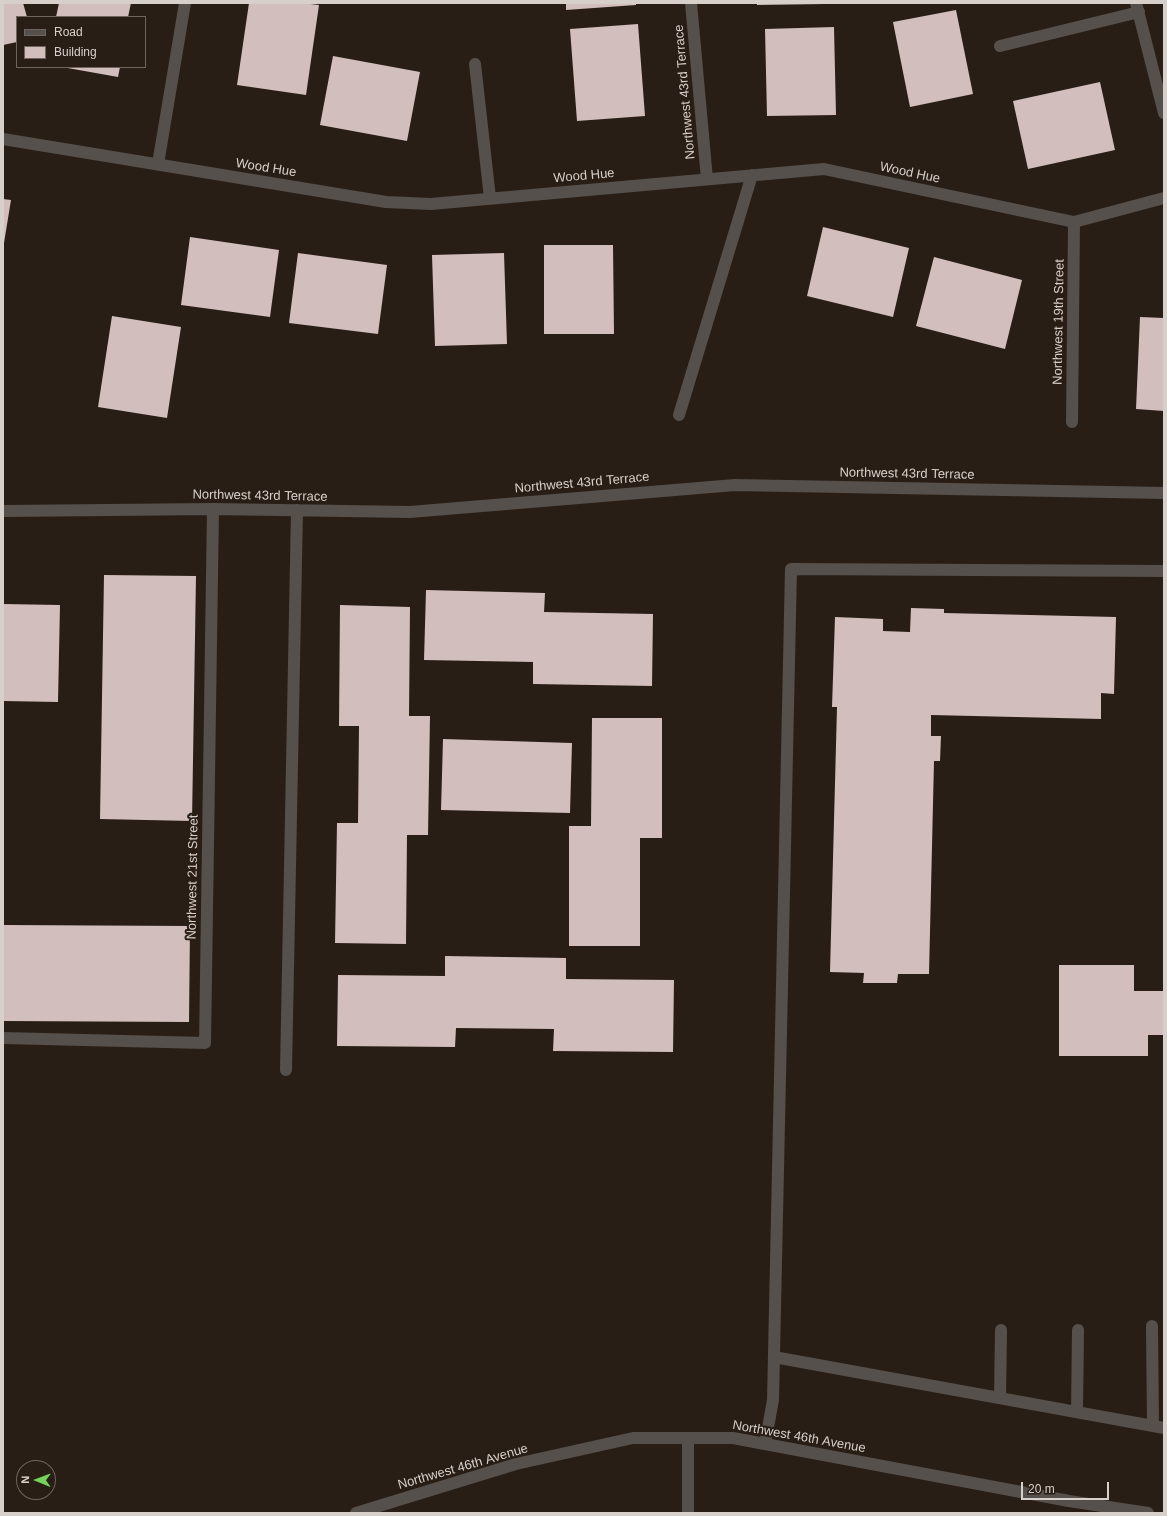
<!DOCTYPE html>
<html>
<head>
<meta charset="utf-8">
<style>
  body { margin:0 }
  #map { position:relative; width:1167px; height:1516px; overflow:hidden; background:#291e16; font-family:Arial,sans-serif }
  canvas { display:block }
  .frame { position:absolute; inset:0; border:4px solid #d7d0ca; pointer-events:none }
  .legend { position:absolute; left:16px; top:16px; width:130px; height:52px; box-sizing:border-box; background:#291e16; border:1px solid #6f655e; margin:0; padding:5px 7px; list-style:none; font-size:12px; color:#d7d0ca }
  .legend li { display:flex; align-items:center; gap:8px; height:20px }
  .legend b { width:20px; border:1px solid #6f655e }
  .north { position:absolute; left:16px; top:1460px; width:40px; height:40px; box-sizing:border-box; background:#291e16; border:1px solid #6f655e; border-radius:50%; rotate:271deg; font-size:11px; font-weight:700; line-height:16px; text-align:center; color:#d7d0ca }
  .north::after { content:''; display:block; margin:auto; width:14px; height:18px; background:#75d25b; clip-path:polygon(50% 0,100% 100%,50% 72%,0 100%) }
  .scale { position:absolute; left:1021px; top:1482px; width:88px; height:18px; box-sizing:border-box; border:2px solid #d7d0ca; border-top:0; padding-left:5px; font-size:12px; line-height:14px; white-space:nowrap; color:#d7d0ca; -webkit-text-stroke:3px #291e16; paint-order:stroke }
</style>
</head>
<body>
<div id="map">
<canvas width="1167" height="1516"></canvas>
<div class="frame"></div>
<ul class="legend">
<li><b style="height:5px;background:#55504b"></b>Road</li>
<li><b style="height:11px;background:#d2bebd"></b>Building</li>
</ul>
<div class="north">N</div>
<div class="scale">20 m</div>
</div>
<script>
const g = document.querySelector('canvas').getContext('2d');
g.lineJoin = 'round';
function fillPath(path, color) { g.fillStyle = color; g.fill(path, 'evenodd'); }
const shape = rows => new Path2D(rows.map(r => 'M' + r).join(''));
function strokePath(path, color, width, dash) { g.strokeStyle = color; g.lineWidth = width; g.lineCap = dash ? 'butt' : 'round'; g.setLineDash(dash || []); g.stroke(path); }
function drawText(font, color, halo, rows, align = 'center') {
  g.font = font + ' Arial,sans-serif'; g.lineWidth = 4; g.setLineDash([]); g.textBaseline = 'middle'; g.strokeStyle = halo; g.fillStyle = color; for (const [text, x, y, turn = 0] of rows) {
    g.save(); g.translate(x, y); g.rotate((+turn || 0) * Math.PI / 180); g.textAlign = isNaN(turn) ? turn : align; if (halo) g.strokeText(text, 0, 0); g.fillText(text, 0, 0); g.restore();
  }
}
fillPath(shape([
  [3,3,23,3,27,17,17,17,17,42,3,45],
  [59,3,131,3,128,17,56,17],
  [249,3,302,3,319,5,306,95,237,85],
  [566,3,636,3,636,5,566,10],
  [757,3,825,3,825,4,757,5],
  [956,10,973,94,910,107,893,22],
  [638,24,645,116,577,121,570,29],
  [834,27,836,115,767,116,765,29],
  [333,56,420,72,407,141,320,125],
  [62,67,120,67,118,77],
  [1100,82,1115,150,1028,169,1013,101],
  [3,199,11,200,4,243,3,243],
  [823,227,909,248,893,317,807,296],
  [190,237,279,250,270,317,181,305],
  [544,245,613,245,614,334,544,334],
  [298,253,387,265,378,334,289,323],
  [504,253,507,344,435,346,432,255],
  [934,257,1022,280,1005,349,916,326],
  [112,316,181,327,167,418,98,407],
  [1140,317,1164,318,1164,411,1136,409],
  [104,575,196,576,192,821,100,819],
  [426,590,545,593,544,612,653,614,652,686,533,684,533,662,424,660],
  [3,604,60,605,58,702,3,701],
  [340,605,410,607,409,716,430,716,428,835,407,835,406,944,335,943,337,823,358,823,359,726,339,726],
  [911,608,944,609,944,613,1116,617,1114,694,1101,693,1101,719,931,715,931,736,941,736,940,761,934,761,929,974,898,974,897,983,863,983,864,973,830,972,837,707,832,707,835,617,883,619,883,631,910,632],
  [592,718,662,718,662,838,640,838,640,946,569,946,569,826,591,826],
  [443,739,572,743,570,813,441,810],
  [3,925,190,926,189,1022,3,1021],
  [445,956,566,958,566,979,674,980,673,1052,553,1051,554,1029,456,1028,455,1047,337,1046,338,975,445,976],
  [1059,965,1134,965,1134,991,1164,991,1164,1035,1148,1035,1148,1056,1059,1056]
]), '#d2bebd');
strokePath(shape([
  [691,3,707,179],
  [1136,3,1164,113],
  [1000,46,1139,12],
  [475,64,490,198],
  [3,139,386,202,431,204,824,169,1074,222,1164,198],
  [158,164,185,3],
  [679,415,752,175],
  [1072,422,1074,222],
  [3,511,213,509,410,512,735,485,1164,493],
  [3,1038,205,1043,213,509],
  [286,1070,297,510],
  [1152,1326,1153,1426],
  [774,1357,1164,1428],
  [1000,1398,1001,1330],
  [1077,1412,1078,1330],
  [765,1444,773,1400,791,569,1164,571],
  [356,1513,516,1464,633,1438,733,1438,1069,1501,1148,1513],
  [688,1513,688,1438]
]), '#55504b', 12);
drawText('13px', '#d7d0ca', '#291e16', [
  ["Northwest 43rd Terrace",685,92,-95],
  ["Wood Hue",266,168,9],
  ["Wood Hue",910,173,12],
  ["Wood Hue",584,176,-5],
  ["Northwest 19th Street",1059,322,-89],
  ["Northwest 43rd Terrace",907,474,1],
  ["Northwest 43rd Terrace",582,483,-5],
  ["Northwest 43rd Terrace",260,496,1],
  ["Northwest 21st Street",193,877,-89],
  ["Northwest 46th Avenue",799,1437,10],
  ["Northwest 46th Avenue",463,1467,-16]
]);
</script>
</body>
</html>
